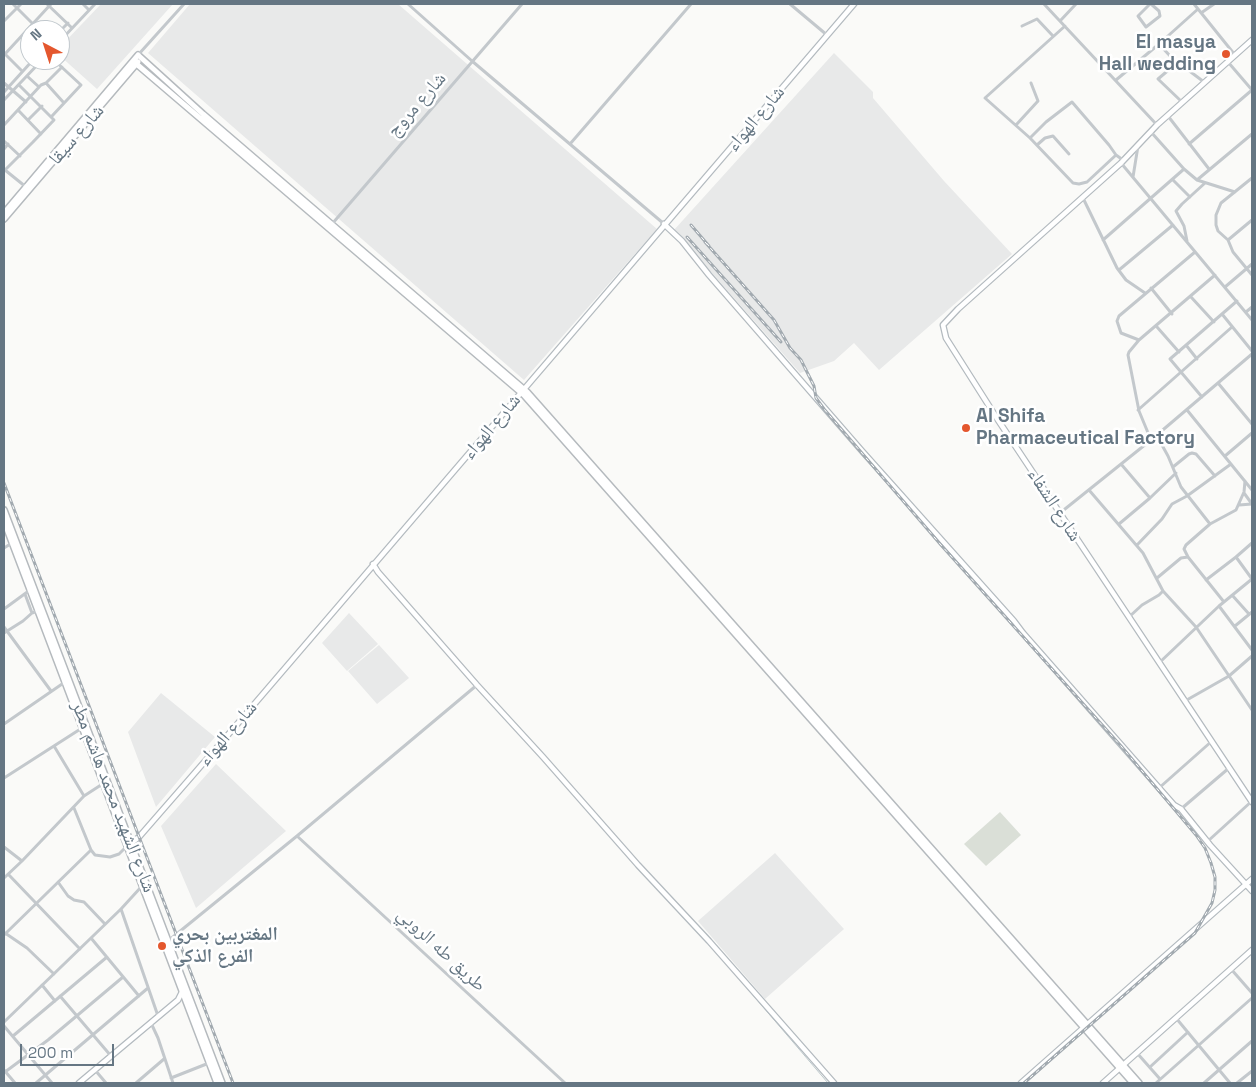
<!DOCTYPE html>
<html>
<head>
<meta charset="utf-8">
<style>
  body { margin:0 }
  #map { position:relative; width:1256px; height:1087px; overflow:hidden; background:#fafaf8; font-family:"Space Grotesk",sans-serif }
  canvas { display:block }
  .frame { position:absolute; inset:0; border:5px solid #657683; pointer-events:none }
  .north { position:absolute; left:20px; top:20px; width:50px; height:50px; box-sizing:border-box; background:#fff; border:1px solid #c1c8cd; border-radius:50%; rotate:320deg; font-size:14px; font-weight:700; line-height:20px; text-align:center; color:#657683 }
  .north::after { content:''; display:block; margin:auto; width:18px; height:22px; background:#e4572e; clip-path:polygon(50% 0,100% 100%,50% 72%,0 100%) }
  .scale { position:absolute; left:20px; top:1044px; width:94px; height:22px; box-sizing:border-box; border:2px solid #657683; border-top:0; padding-left:6px; font-size:15px; line-height:18px; white-space:nowrap; color:#657683; -webkit-text-stroke:4px #fff; paint-order:stroke }
</style>
</head>
<body>
<div id="map">
<canvas width="1256" height="1087"></canvas>
<div class="frame"></div>
<div class="north">N</div>
<div class="scale">200 m</div>
</div>
<script>
const g = document.querySelector('canvas').getContext('2d');
g.lineJoin = 'round';
function fillPath(path, color) { g.fillStyle = color; g.fill(path, 'evenodd'); }
const shape = rows => new Path2D(rows.map(r => 'M' + r).join(''));
function strokePath(path, color, width, dash) { g.strokeStyle = color; g.lineWidth = width; g.lineCap = dash ? 'butt' : 'round'; g.setLineDash(dash || []); g.stroke(path); }
function drawText(font, color, halo, rows, align = 'center') {
  g.font = font + ' "Space Grotesk","Noto Naskh Arabic",sans-serif'; g.lineWidth = 5; g.setLineDash([]); g.textBaseline = 'middle'; g.strokeStyle = halo; g.fillStyle = color; for (const [text, x, y, turn = 0] of rows) {
    g.save(); g.translate(x, y); g.rotate((+turn || 0) * Math.PI / 180); g.textAlign = isNaN(turn) ? turn : align; if (halo) g.strokeText(text, 0, 0); g.fillText(text, 0, 0); g.restore();
  }
}
fillPath(shape([
  [101,4,173,4,97,89,60,56,60,47],
  [190,4,398,4,657,229,524,380,148,53],
  [834,53,873,92,873,98,944,181,1012,254,879,370,854,343,834,361,800,373,674,230],
  [349,613,378,644,347,671,322,643],
  [379,645,409,678,377,704,348,671],
  [161,693,215,737,156,807,128,732],
  [216,764,286,831,196,908,161,826],
  [775,853,844,929,765,999,698,921]
]), '#e8e9e9');
fillPath(shape([
  [1000,812,1021,835,986,866,964,844]
]), '#dadfd7');
strokePath(shape([
  [705,939,828,1083]
]), '#bbc7cb', 1);
const secondary = shape([
  [1252,40,1157,125,1121,163,958,309,943,325,946,338,998,420,1252,802],
  [664,224,682,241,709,275,862,451,1014,621,1023,633,1174,805,1181,809,1210,845,1252,891],
  [373,564,378,572,477,685,543,757,638,865,709,941,834,1083],
  [129,845,139,837,233,729,854,4],
  [79,1083,178,1000,182,992],
  [1021,1083,1252,879],
  [1103,1083,1252,950]
]);
const primary = shape([
  [133,61,524,395,1133,1083],
  [4,213,138,55,203,114,527,392,1139,1083],
  [4,219,138,62],
  [4,510,222,1083],
  [4,521,217,1083]
]);
strokePath(secondary, '#b3babf', 7);
strokePath(primary, '#b5babe', 8);
strokePath(shape([
  [13,4,33,24],
  [47,4,72,28],
  [83,4,89,10],
  [408,4,472,61,663,223],
  [790,4,827,35],
  [1044,4,1157,125],
  [1150,4,1138,16,1146,27,1160,16,1159,11,1151,4],
  [1194,4,1235,55],
  [1201,13,1214,4],
  [4,21,21,4],
  [1060,21,1076,4],
  [1022,26,1037,19,1053,36],
  [1065,26,985,98,1030,138,1073,183,1079,184,1087,182,1116,155,1123,160],
  [60,31,68,23],
  [60,41,95,4],
  [1159,44,1171,57,1204,82],
  [5,54,51,4],
  [5,54,22,71],
  [138,55,184,4],
  [1178,62,1158,79,1182,102],
  [1228,62,1252,90],
  [27,76,39,87],
  [1116,80,1159,44,1198,9],
  [4,83,26,102],
  [46,83,64,103],
  [4,92,33,60],
  [4,100,42,60],
  [18,110,41,134],
  [52,116,81,85,54,60],
  [1168,116,1209,169],
  [28,120,42,106],
  [4,125,41,85,46,83,62,67],
  [1016,125,1038,101,1031,83],
  [1151,132,1184,169,1197,180,1235,192],
  [1030,138,1046,122,1072,102,1109,145,1116,155],
  [4,141,20,156],
  [570,144,691,4],
  [1189,144,1252,90],
  [1037,145,1045,138,1053,136,1069,154],
  [4,149,8,144],
  [1121,163,1252,320],
  [5,170,33,142,54,120,19,85],
  [5,170,26,187],
  [1133,177,1138,146],
  [1252,178,1221,203,1216,215,1216,225,1218,231,1228,240,1233,252,1252,275],
  [1173,180,1190,197],
  [1197,180,1252,134],
  [1083,198,1117,268,1126,280,1145,293],
  [332,224,522,4],
  [1103,240,1184,169],
  [1228,240,1252,220],
  [1187,241,1184,226,1176,211,1182,204,1205,183],
  [1119,270,1173,225],
  [1225,287,1252,264],
  [1151,288,1172,314],
  [1191,297,1214,322],
  [1246,312,1252,307],
  [1222,314,1252,351],
  [1157,327,1179,352],
  [1139,340,1121,333,1117,321,1119,316,1195,252],
  [1186,345,1197,359],
  [1218,383,1252,424],
  [1202,397,1170,359,1237,301],
  [1138,410,1232,327],
  [1187,410,1252,490],
  [1157,436,1168,456,1181,487,1210,524,1236,510,1244,492,1245,481],
  [1151,440,1139,411,1128,355,1129,352,1139,340,1215,275],
  [1225,456,1252,433],
  [1121,464,1150,498],
  [1173,467,1189,454,1192,453,1196,454,1215,476],
  [1089,490,1143,553,1163,591,1159,595,1142,605,1129,617],
  [1244,493,1252,504],
  [1239,505,1252,504],
  [1060,513,1151,440,1252,354],
  [1119,524,1150,498,1176,473],
  [1210,524,1186,545,1184,549,1188,557,1224,602],
  [1137,545,1162,519,1172,504,1187,496,1231,464],
  [4,548,12,543],
  [1236,557,1252,543],
  [1157,578,1181,558,1188,557],
  [1206,580,1236,557,1252,579],
  [1163,591,1196,627,1252,710],
  [25,594,32,613],
  [1232,595,1249,614],
  [1219,606,1252,650],
  [4,609,30,590],
  [1235,626,1252,612],
  [4,627,51,691],
  [4,633,23,621,32,613,38,611],
  [1159,663,1219,606,1252,579],
  [1185,701,1229,676,1252,656],
  [4,724,65,682],
  [54,746,84,796],
  [4,778,82,728],
  [1159,788,1212,741],
  [74,808,91,850],
  [1181,809,1229,768],
  [297,836,565,1083],
  [1208,841,1252,801],
  [4,847,22,861,84,796,104,783],
  [8,874,80,949],
  [4,878,22,861],
  [58,882,68,896,74,900,84,902,105,924],
  [121,909,158,1016],
  [5,933,27,948,54,974],
  [4,935,91,850,95,855,110,857,119,854,127,846],
  [91,938,139,996],
  [168,941,297,836,477,685],
  [1231,969,1252,993],
  [42,985,55,1001],
  [60,996,111,1056],
  [1176,1018,1230,1083],
  [4,1022,121,909,142,886],
  [151,1023,158,1038,173,1083],
  [4,1026,52,1083],
  [13,1036,107,957],
  [1137,1053,1160,1079],
  [1150,1067,1188,1032],
  [4,1070,15,1083],
  [95,1070,106,1083],
  [5,1072,48,1040,123,977],
  [171,1078,209,1063],
  [36,1083,148,988],
  [136,1083,164,1059],
  [1156,1083,1252,998],
  [1204,1083,1252,1041],
  [1237,1083,1252,1071]
]), '#c3c8cc', 3);
strokePath(secondary, '#fff', 4.5);
strokePath(primary, '#fff', 5);
const rail = shape([
  [691,225,709,246],
  [687,237,781,342],
  [705,242,774,320,790,348,801,360,814,386,816,398,824,409,941,545,1121,746,1196,835,1205,848,1211,863,1215,877,1215,890,1212,903,1195,933,1024,1083],
  [4,483,233,1083]
]);
strokePath(rail, '#a2aab0', 3);
strokePath(rail, '#fff', 1, [4]);
for (const [x, y, r, color] of [
  [1226,54,5,"#e4572e"],
  [966,428,5,"#e4572e"],
  [162,946,5,"#e4572e"]
]) { const dot = new Path2D(); dot.arc(x, y, r, 0, 2 * Math.PI); g.fillStyle = color; g.fill(dot); strokePath(dot, '#fff', 2); }
drawText('bold 19px', '#657683', '#fff', [
  ["El masya",1216,43,"right"],
  ["Hall wedding",1216,65,"right"],
  ["Al Shifa",976,417],
  ["Pharmaceutical Factory",976,439],
  ["المغتربين بحري",172,935],
  ["الفرع الذكي",172,957]
], 'left');
drawText('19px', '#657683', '#fff', [
  ["شارع مروج",417,105,-49],
  ["شارع الهواء",756,119,-50],
  ["شارع سيقا",77,135,-49],
  ["شارع الهواء",492,427,-50],
  ["شارع الشفاء",1054,505,57],
  ["شارع الهواء",228,734,-49],
  ["شارع الشهيد محمد هاشم مطر",113,797,69],
  ["طريق طه الروبي",441,950,43]
]);
</script>
</body>
</html>
